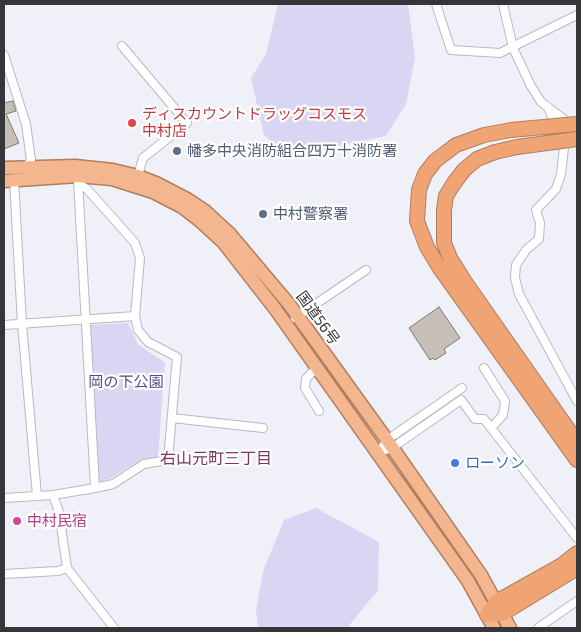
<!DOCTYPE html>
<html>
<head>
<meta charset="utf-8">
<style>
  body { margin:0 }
  #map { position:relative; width:581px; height:632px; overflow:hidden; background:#f0f0f9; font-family:"Exo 2",sans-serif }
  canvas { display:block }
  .frame { position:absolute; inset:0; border:5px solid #36363a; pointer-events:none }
</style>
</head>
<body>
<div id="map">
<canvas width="581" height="632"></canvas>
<div class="frame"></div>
</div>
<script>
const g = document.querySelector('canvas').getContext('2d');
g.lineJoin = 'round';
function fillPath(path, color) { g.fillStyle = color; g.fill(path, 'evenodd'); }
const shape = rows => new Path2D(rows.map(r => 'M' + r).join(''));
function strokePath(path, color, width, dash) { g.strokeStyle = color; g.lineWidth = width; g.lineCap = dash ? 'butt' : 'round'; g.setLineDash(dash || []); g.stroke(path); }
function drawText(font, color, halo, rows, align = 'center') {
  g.font = font + ' "Exo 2","Noto Sans JP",sans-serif'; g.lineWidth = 4.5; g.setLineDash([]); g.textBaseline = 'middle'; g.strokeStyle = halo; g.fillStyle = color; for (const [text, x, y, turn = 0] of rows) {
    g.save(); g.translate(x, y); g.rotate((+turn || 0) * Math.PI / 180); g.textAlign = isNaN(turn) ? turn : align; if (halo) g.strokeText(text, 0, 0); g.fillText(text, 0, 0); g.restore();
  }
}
fillPath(shape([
  [278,4,408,4,415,58,406,104,386,136,290,156,264,135,251,78,266,54],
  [128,323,138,344,165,363,158,458,142,459,109,479,96,483,86,325],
  [316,508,379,542,378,590,347,628,258,628,256,610,263,571,284,520]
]), '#d9d6f3');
const building = shape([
  [13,101,16,111,6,114,19,143,4,149,4,103,13,101],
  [439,307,460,338,444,349,446,353,435,360,433,358,430,360,409,328,439,307]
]);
fillPath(building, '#c5bfb8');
strokePath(building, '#7c7770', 1);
const minor = shape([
  [436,4,451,50,500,53,577,15],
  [503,4,513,48,531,86,541,102,570,124],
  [122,46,187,123,143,158,137,179],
  [4,55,26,124,31,160,24,169],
  [548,107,564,148,561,174,556,189,536,210,540,223,539,239,526,250,516,265,515,278,519,294,577,401],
  [17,178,14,180,22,324,37,496],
  [78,181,95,488],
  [295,318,366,270],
  [4,325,135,316],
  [317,367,306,379,305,388,319,411],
  [484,368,505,401,503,415,491,428],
  [462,388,387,440,379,452,392,448,461,400,475,419,484,419,577,538],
  [172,418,263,428],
  [53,495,59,512,67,568,114,628],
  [4,498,53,495,95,488,113,484,144,464,168,460,177,357,148,342,138,330,135,316,140,258,135,243,87,189,78,183],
  [4,574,58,571,67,568],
  [538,628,577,601]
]);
const trunk = shape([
  [4,168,75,166,113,170,138,176,156,183,187,199,205,211,230,234,289,304,387,440,481,575,510,628],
  [4,181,78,176,112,179,153,192,182,207,199,220,223,242,276,310,468,581,494,628]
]);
const motorway = shape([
  [511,130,484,135,456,145,435,161,425,174,419,190,417,221,427,247,439,267,577,460],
  [517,147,495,152,477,159,464,170,454,183,446,196,444,210,444,243,450,258,465,282,577,442],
  [487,615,496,602,562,565,577,553],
  [487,615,502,614,577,568]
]);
strokePath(minor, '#b9b9c1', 10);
strokePath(trunk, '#af7e5f', 15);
strokePath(motorway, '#af7e5f', 16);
strokePath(minor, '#fff', 8);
strokePath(trunk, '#f3b68f', 12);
strokePath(motorway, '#f0a473', 14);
const motorwayBridge = shape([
  [511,130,577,124],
  [517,147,577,139]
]);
strokePath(motorwayBridge, '#af7e5f', 16, []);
strokePath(motorwayBridge, '#f0a473', 14);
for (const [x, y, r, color] of [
  [132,123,5,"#e0444e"],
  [177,151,5,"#5c6f8a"],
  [263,214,5,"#5c6f8a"],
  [455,463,5,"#3f7fe0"],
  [17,521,5,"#d1479c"]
]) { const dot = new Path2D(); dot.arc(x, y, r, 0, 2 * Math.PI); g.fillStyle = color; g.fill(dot); strokePath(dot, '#fff', 2); }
drawText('15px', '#be3a42', '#fff', [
  ["ディスカウントドラッグコスモス",142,114],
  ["中村店",142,131]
], 'left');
drawText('15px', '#4e5e75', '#fff', [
  ["幡多中央消防組合四万十消防署",187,151],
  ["中村警察署",273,214]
], 'left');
drawText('15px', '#36363a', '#fff', [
  ["国道56号",318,318,54]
]);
drawText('15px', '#564d88', '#fff', [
  ["岡の下公園",126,382]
]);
drawText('15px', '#366cbe', '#fff', [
  ["ローソン",465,463]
], 'left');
drawText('15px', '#b23c85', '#fff', [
  ["中村民宿",27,521]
], 'left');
drawText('16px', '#7a395c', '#fff', [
  ["右山元町三丁目",216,459]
]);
</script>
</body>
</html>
